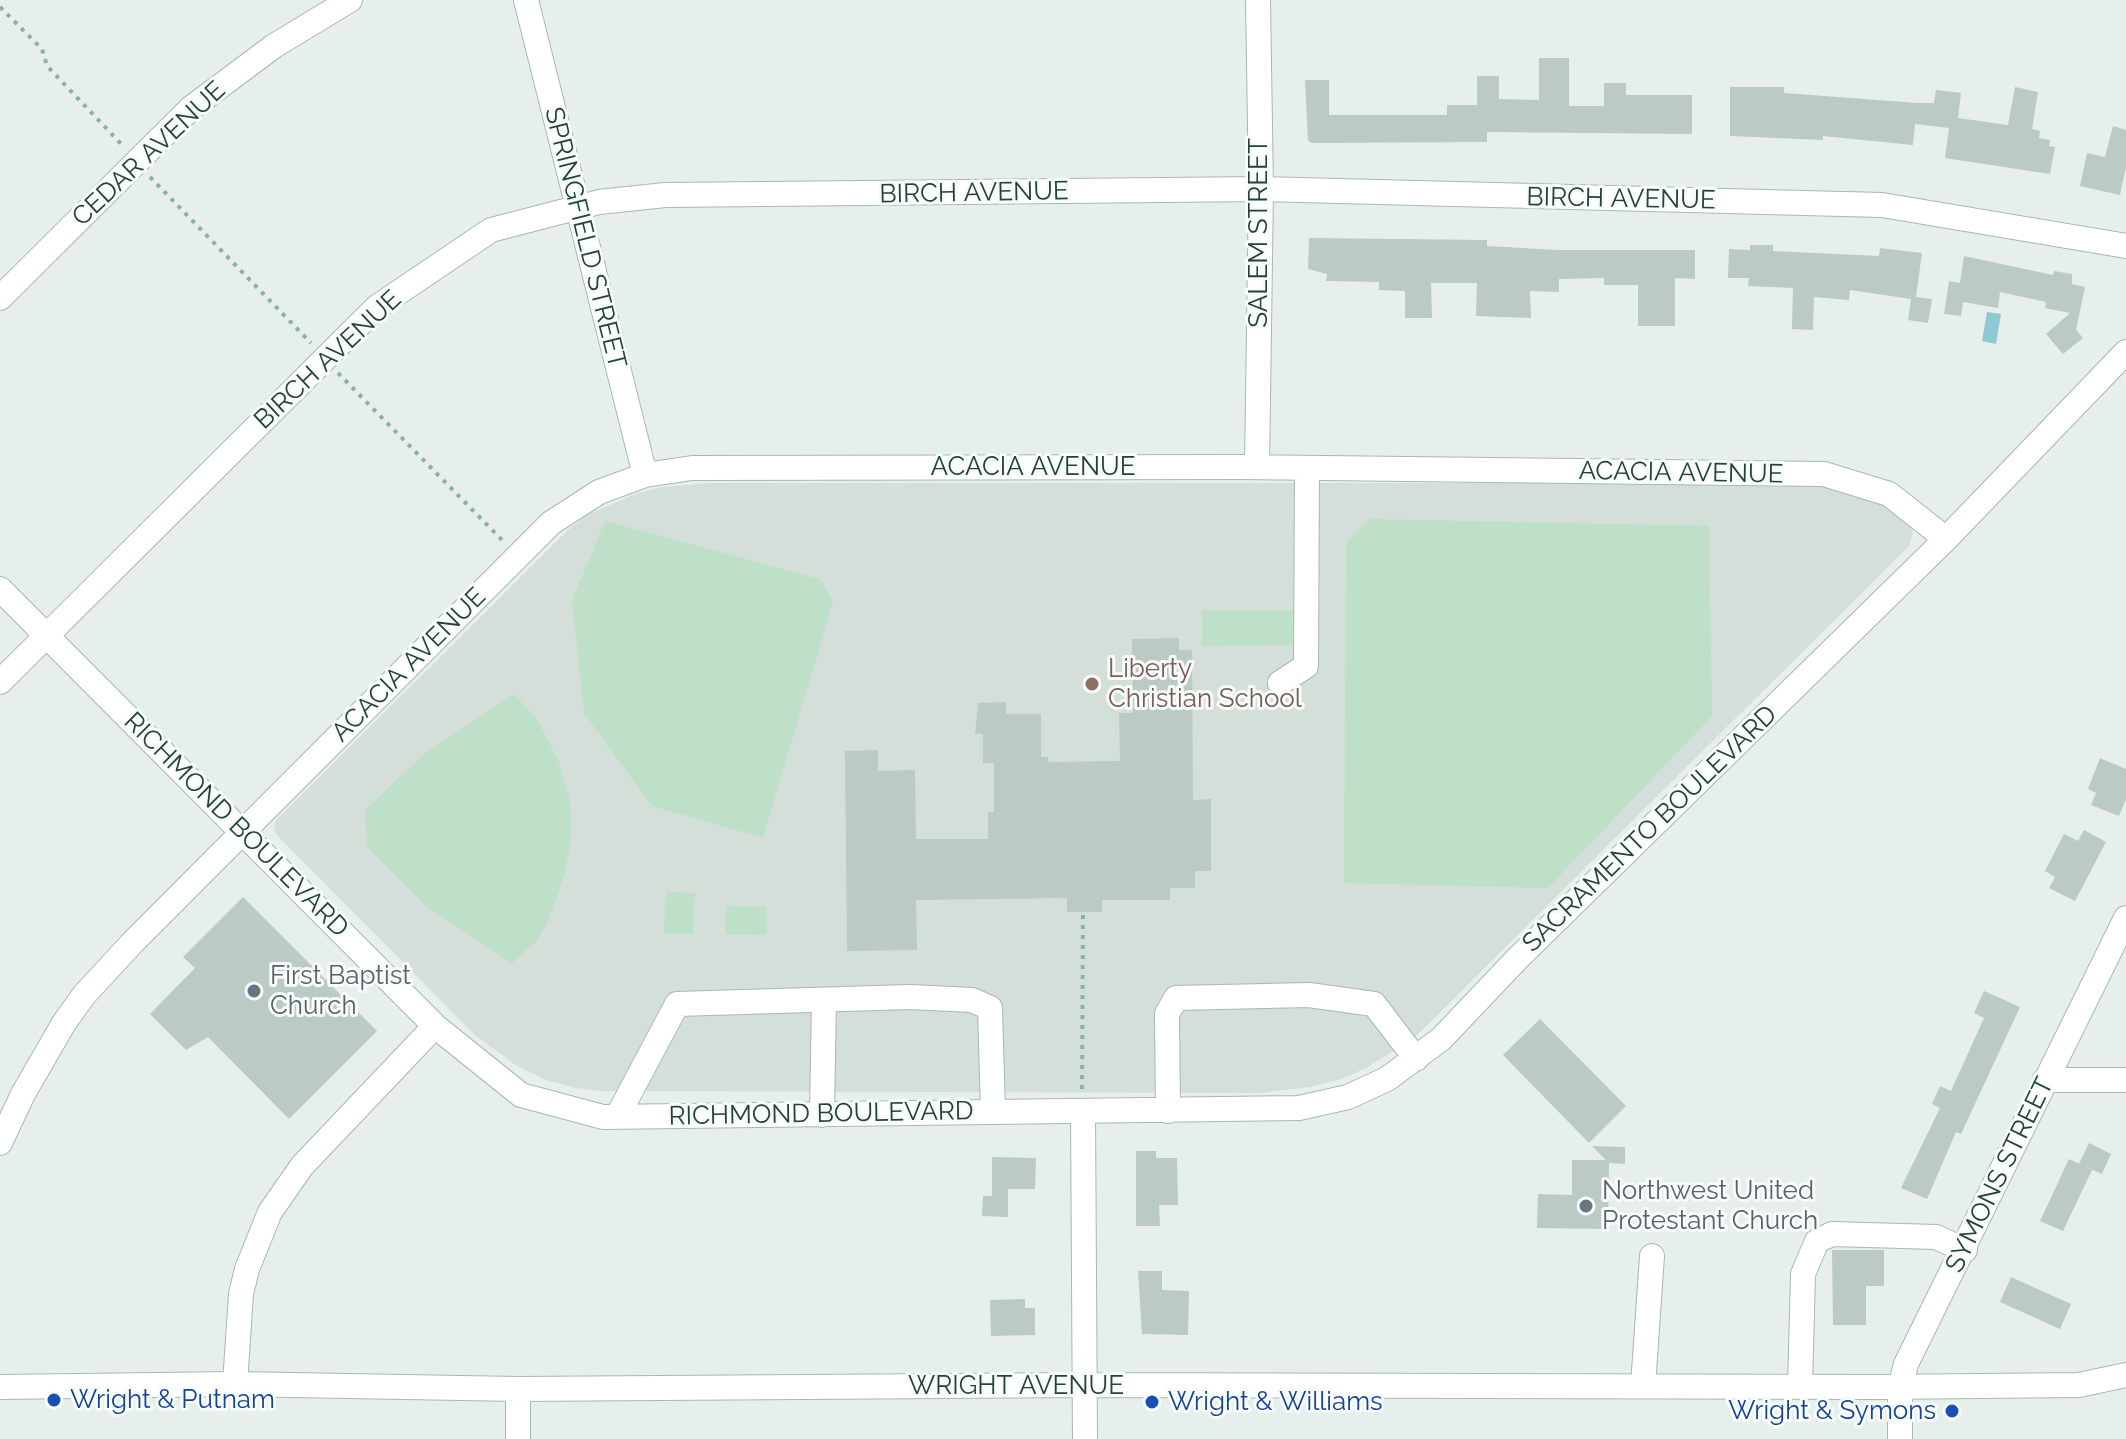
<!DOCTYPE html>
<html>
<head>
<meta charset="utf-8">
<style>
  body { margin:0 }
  canvas { display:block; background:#e6efeb }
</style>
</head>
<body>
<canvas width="2126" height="1439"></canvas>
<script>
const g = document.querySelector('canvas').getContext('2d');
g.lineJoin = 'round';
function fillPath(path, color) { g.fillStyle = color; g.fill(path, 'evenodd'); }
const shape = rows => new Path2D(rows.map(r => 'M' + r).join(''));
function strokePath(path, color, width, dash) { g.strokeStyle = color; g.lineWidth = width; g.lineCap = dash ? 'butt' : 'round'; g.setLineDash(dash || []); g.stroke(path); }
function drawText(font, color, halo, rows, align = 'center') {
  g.font = font + ' Raleway,sans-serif'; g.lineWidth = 6; g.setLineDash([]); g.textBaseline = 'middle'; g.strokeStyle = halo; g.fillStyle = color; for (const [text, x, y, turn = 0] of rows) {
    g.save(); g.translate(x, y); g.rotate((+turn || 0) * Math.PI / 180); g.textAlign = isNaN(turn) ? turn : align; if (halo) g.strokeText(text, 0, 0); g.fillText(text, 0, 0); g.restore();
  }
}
fillPath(shape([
  [710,483,1820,483,1879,501,1911,527,1913,534,1908,547,1413,1039,1366,1068,1341,1079,1310,1087,1259,1093,601,1091,576,1088,546,1080,517,1066,476,1036,277,835,274,827,276,820,568,530,589,514,638,493,662,487]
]), '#d4dfda');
fillPath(shape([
  [1370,519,1709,526,1712,716,1548,888,1344,883,1346,543],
  [605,521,820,579,833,602,763,838,652,806,584,713,572,601],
  [1202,610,1293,610,1293,645,1202,646],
  [514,694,538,721,559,762,570,801,571,839,565,874,547,924,536,941,512,963,426,906,367,847,365,810,424,754],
  [666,892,695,893,693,934,664,933],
  [726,906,767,907,766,935,725,934]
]), '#bfe0c8');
fillPath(shape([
  [1987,312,2001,314,1996,344,1982,341]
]), '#8ec9d4');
fillPath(shape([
  [1539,58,1569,58,1569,106,1604,106,1604,83,1626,83,1626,95,1692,95,1692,134,1487,132,1487,142,1311,143,1308,140,1305,80,1329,80,1329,115,1447,115,1447,105,1477,105,1477,76,1499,76,1499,99,1539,100],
  [1730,87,1784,87,1784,93,1918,103,1934,103,1936,90,1961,93,1958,118,2008,125,2015,87,2038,92,2032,129,2040,131,2039,138,2050,140,2049,146,2055,147,2050,174,1945,158,1949,128,1915,124,1913,145,1823,136,1823,140,1730,136],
  [2113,126,2126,130,2126,167,2120,195,2080,186,2087,153,2105,157],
  [1309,238,1487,240,1487,246,1559,250,1695,250,1695,279,1675,278,1675,326,1638,326,1638,285,1604,285,1604,278,1559,279,1559,292,1530,291,1531,318,1476,316,1477,283,1431,283,1432,318,1405,318,1405,291,1379,290,1379,282,1326,281,1327,274,1308,269],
  [1750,245,1773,245,1773,251,1879,256,1880,248,1922,253,1916,297,1932,299,1928,323,1908,320,1911,299,1850,290,1849,300,1814,297,1813,330,1792,329,1793,288,1748,286,1749,278,1728,278,1729,249,1750,250],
  [1964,256,2053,275,2054,271,2072,274,2072,284,2085,287,2076,330,2083,338,2063,354,2046,334,2070,313,2045,308,2046,302,2000,292,1998,308,1963,302,1961,316,1944,314,1949,281,1960,283],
  [1179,638,1179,650,1192,650,1193,800,1211,799,1211,871,1195,871,1195,888,1170,888,1170,900,1102,900,1102,912,1067,912,1067,898,916,900,917,950,847,951,845,751,878,750,878,771,915,770,916,839,988,839,988,812,994,812,994,763,983,763,983,734,975,734,978,703,1006,702,1006,714,1041,714,1041,757,1048,757,1048,762,1120,761,1119,713,1133,713,1132,639],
  [2100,758,2126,769,2126,799,2119,816,2091,805,2096,793,2088,789],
  [2084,830,2106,842,2075,901,2049,888,2055,877,2045,871,2064,834,2078,841],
  [243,897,377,1031,289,1119,208,1037,186,1050,150,1014,195,968,183,957],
  [1984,991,2020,1007,1961,1134,1956,1132,1927,1199,1901,1188,1940,1108,1932,1104,1940,1086,1951,1091,1984,1018,1974,1013],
  [1540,1019,1626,1106,1589,1143,1503,1055],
  [2089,1143,2111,1154,2102,1174,2079,1164],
  [1592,1146,1625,1147,1625,1164,1609,1163,1608,1229,1537,1228,1538,1194,1572,1195,1572,1160,1606,1160],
  [1136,1151,1156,1151,1156,1158,1177,1158,1178,1205,1159,1205,1160,1226,1136,1226],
  [992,1157,1036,1158,1035,1189,1008,1189,1008,1217,982,1216,983,1196,992,1196],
  [2069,1159,2092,1170,2063,1231,2040,1221],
  [1832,1250,1884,1250,1884,1286,1866,1286,1866,1325,1833,1325],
  [1138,1271,1162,1271,1162,1290,1189,1291,1188,1335,1142,1334],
  [2011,1277,2071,1304,2060,1329,2000,1302],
  [1025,1299,1025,1308,1035,1308,1035,1335,991,1336,990,1300]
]), '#bbcac4');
const minor = shape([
  [526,0,645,475],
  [0,298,191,108,274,46,350,0],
  [1257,467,1261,189,1258,0],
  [0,589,435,1026,521,1095,603,1117,1299,1108,1348,1097,1387,1079,1441,1039,1518,958,1946,539,2126,352],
  [0,682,377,307,491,230,599,202,665,195,1261,189,1882,205,2126,246],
  [1280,683,1306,666,1307,468],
  [2045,1080,2126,1080],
  [1168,1111,1167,1014,1176,998,1309,995,1374,1004,1416,1059],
  [1083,1112,1085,1439],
  [822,1115,824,1000],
  [617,1117,677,1004,910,997,972,1000,990,1008,993,1112],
  [0,1143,23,1094,64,1023,84,995,134,941,551,523,599,492,645,475,692,468,1240,467,1824,474,1889,494,1946,539],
  [235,1384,241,1294,247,1269,270,1212,302,1166,435,1026],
  [1643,1386,1652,1256],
  [0,1387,235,1384,518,1389,1086,1385,1879,1387,2079,1385,2126,1375],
  [1800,1387,1803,1274,1817,1241,1832,1234,1936,1237,1965,1250],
  [518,1389,518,1439],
  [1900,1439,1900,1387,1906,1364,2126,918]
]);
strokePath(minor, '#a8b8b2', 26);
strokePath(shape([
  [0,7,42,49,47,66,124,147],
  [150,177,311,343],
  [338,373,503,541],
  [1082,1089,1083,912]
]), '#86b3a5', 4, [4, 6]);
strokePath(minor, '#fff', 24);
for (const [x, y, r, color] of [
  [1092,684,8,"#8d6e63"],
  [254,991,8,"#6b7280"],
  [1586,1206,8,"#6b7280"],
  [54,1400,8,"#1a4fb4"],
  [1152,1402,8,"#1a4fb4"],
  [1952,1411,8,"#1a4fb4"]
]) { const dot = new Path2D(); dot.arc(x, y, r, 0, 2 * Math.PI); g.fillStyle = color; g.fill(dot); strokePath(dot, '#f7fbf9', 3); }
drawText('26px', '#24423a', '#f7fbf9', [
  ["CEDAR AVENUE",149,154,-43],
  ["BIRCH AVENUE",974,193,-1],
  ["BIRCH AVENUE",1621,199,1],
  ["SALEM STREET",1259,233,-90],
  ["SPRINGFIELD STREET",585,238,76],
  ["BIRCH AVENUE",328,360,-43],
  ["ACACIA AVENUE",1033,467],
  ["ACACIA AVENUE",1681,473,1],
  ["ACACIA AVENUE",409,665,-45],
  ["RICHMOND BOULEVARD",236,825,45],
  ["SACRAMENTO BOULEVARD",1650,829,-44],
  ["RICHMOND BOULEVARD",821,1114,-1],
  ["SYMONS STREET",2000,1175,-64],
  ["WRIGHT AVENUE",1016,1386]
]);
drawText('26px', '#785e54', '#f7fbf9', [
  ["Liberty",1108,669],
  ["Christian School",1108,699]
], 'left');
drawText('26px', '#5b616d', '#f7fbf9', [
  ["First Baptist",270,976],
  ["Church",270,1006],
  ["Northwest United",1602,1191],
  ["Protestant Church",1602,1221]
], 'left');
drawText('26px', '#164399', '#f7fbf9', [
  ["Wright & Putnam",70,1400],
  ["Wright & Williams",1168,1402],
  ["Wright & Symons",1936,1411,"right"]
], 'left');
</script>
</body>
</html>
